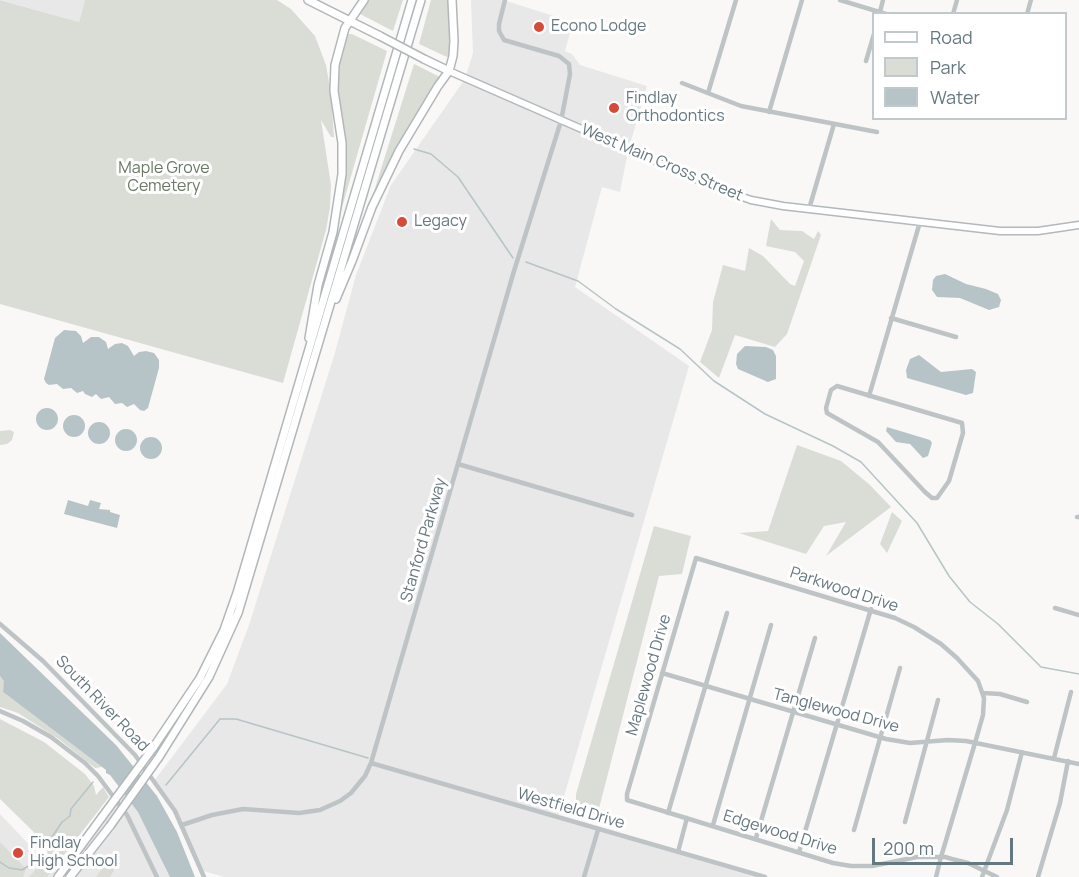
<!DOCTYPE html>
<html>
<head>
<meta charset="utf-8">
<style>
  body { margin:0 }
  #map { position:relative; width:1079px; height:877px; overflow:hidden; background:#f9f8f7; font-family:Manrope,sans-serif }
  canvas { display:block }
  .legend { position:absolute; left:872px; top:12px; width:195px; height:108px; box-sizing:border-box; background:#fff; border:2px solid #c2c9cc; margin:0; padding:8px 10px; list-style:none; font-size:18px; color:#66787f }
  .legend li { display:flex; align-items:center; gap:12px; height:30px }
  .legend b { width:30px; border:2px solid #c2c9cc }
  .scale { position:absolute; left:872px; top:838px; width:141px; height:27px; box-sizing:border-box; border:3px solid #66787f; border-top:0; padding-left:8px; font-size:18px; line-height:21px; white-space:nowrap; color:#66787f; -webkit-text-stroke:4px #fff; paint-order:stroke }
</style>
</head>
<body>
<div id="map">
<canvas width="1079" height="877"></canvas>
<ul class="legend">
<li><b style="height:8px;background:#fff"></b>Road</li>
<li><b style="height:16px;background:#d9ddd6"></b>Park</li>
<li><b style="height:16px;background:#b7c4c7"></b>Water</li>
</ul>
<div class="scale">200 m</div>
</div>
<script>
const g = document.querySelector('canvas').getContext('2d');
g.lineJoin = 'round';
function fillPath(path, color) { g.fillStyle = color; g.fill(path, 'evenodd'); }
const shape = rows => new Path2D(rows.map(r => 'M' + r).join(''));
function strokePath(path, color, width, dash) { g.strokeStyle = color; g.lineWidth = width; g.lineCap = dash ? 'butt' : 'round'; g.setLineDash(dash || []); g.stroke(path); }
function drawText(font, color, halo, rows, align = 'center') {
  g.font = font + ' Manrope,sans-serif'; g.lineWidth = 6; g.setLineDash([]); g.textBaseline = 'middle'; g.strokeStyle = halo; g.fillStyle = color; for (const [text, x, y, turn = 0] of rows) {
    g.save(); g.translate(x, y); g.rotate((+turn || 0) * Math.PI / 180); g.textAlign = isNaN(turn) ? turn : align; if (halo) g.strokeText(text, 0, 0); g.fillText(text, 0, 0); g.restore();
  }
}
fillPath(shape([
  [1,0,85,0,79,22],
  [471,0,503,0,573,22,565,51,572,54,580,65,647,86,628,151,620,192,602,187,575,287,689,366,558,817,767,877,224,877,200,870,166,797,154,781,227,684,249,625,334,356,356,275,391,185,465,79,473,53],
  [127,784,183,877,0,877,0,814,59,876]
]), '#e7e8e7');
fillPath(shape([
  [0,0,79,22,85,0,277,0,291,9,315,36,326,65,331,94,334,137,331,137,321,120,331,185,330,207,326,230,283,383,0,304],
  [368,0,403,0,393,31,358,13],
  [431,0,449,0,452,37,450,55,447,57,419,44],
  [348,34,352,34,387,51,341,211,345,145,337,75,339,59],
  [414,64,440,77,413,120,370,204],
  [771,219,780,230,802,231,814,239,818,231,821,235,787,334,775,347,735,335,719,378,700,362,712,330,713,302,723,265,745,271,749,248,763,256,790,284,795,286,804,261,795,252,766,246],
  [10,430,14,432,12,440,7,444,0,445,0,431],
  [797,445,841,461,870,485,891,507,826,556,846,522,824,526,806,554,739,533,768,531],
  [892,512,902,521,887,553,880,544],
  [654,526,691,536,682,574,659,576,596,820,576,815,576,794],
  [0,676,5,681,3,692,102,767,95,768,60,740,18,713,0,707],
  [0,719,44,742,85,774,94,786,96,795,103,787,109,797,47,877,29,877,48,856,46,844,0,799],
  [0,842,26,869,23,877,0,877],
  [110,859,114,870,110,877,96,877]
]), '#d9ddd6');
fillPath(shape([
  [945,274,966,284,986,289,998,294,1001,300,999,307,989,310,960,298,937,297,932,290,933,280,936,276],
  [64,330,76,331,81,336,83,343,91,337,99,337,106,342,108,349,115,344,122,343,128,346,134,356,139,352,146,351,154,353,159,360,159,368,148,408,144,411,140,410,134,404,127,407,122,403,115,404,109,397,101,399,96,394,92,397,85,394,83,391,77,393,71,388,63,389,57,384,49,385,46,383,44,379,55,338],
  [745,346,766,347,773,350,776,356,776,379,768,382,738,369,736,364,737,354],
  [919,355,941,372,972,369,976,372,973,393,966,395,907,378,906,370,910,359],
  '36 419a11 11 0 1 1 22 0a11 11 0 1 1-22 0Z',
  '63 426a11 11 0 1 1 22 0a11 11 0 1 1-22 0Z',
  '88 433a11 11 0 1 1 22 0a11 11 0 1 1-22 0Z',
  [887,427,930,440,932,443,928,456,923,458,910,444,896,442,886,431],
  '115 440a11 11 0 1 1 22 0a11 11 0 1 1-22 0Z',
  '140 448a11 11 0 1 1 22 0a11 11 0 1 1-22 0Z',
  [68,500,88,506,90,500,101,503,99,509,110,510,110,512,120,515,117,528,64,514],
  [0,633,116,745,157,796,177,832,195,877,170,877,138,812,110,775,106,773,106,770,3,692,4,681,0,676]
]), '#b7c4c7');
strokePath(shape([
  [414,149,431,154,458,177,513,258],
  [526,262,578,281,616,309,680,349,714,381,765,414,833,446,861,462,917,523,949,576,970,602,998,624,1041,667,1079,674],
  [166,785,220,719,236,719,368,758],
  [0,862,9,868,22,870,36,861,62,822,70,816,71,809,93,782]
]), '#b7c4c7', 1.5);
const major = shape([
  [449,71,712,186,751,200,783,206,1000,231,1038,231,1079,225]
]);
const highway = shape([
  [308,0,380,36],
  [424,59,449,71],
  [336,299,352,261,372,207,399,151,438,86,449,71,453,56,454,41,452,0],
  [309,338,318,285,333,232,342,174,342,143,334,91,335,65,345,28,364,0],
  [153,748,200,678,224,630,237,593,412,0],
  [159,757,209,677,238,613,421,0],
  [58,877,102,817],
  [70,877,110,826]
]);
strokePath(major, '#b2b8bb', 9);
strokePath(highway, '#b2b7ba', 10);
strokePath(shape([
  [840,0,886,14],
  [880,12,883,0],
  [953,14,957,0],
  [1027,14,1031,0],
  [866,61,874,34],
  [682,83,741,106,877,132],
  [708,93,736,0],
  [769,112,802,0],
  [809,209,834,124],
  [891,318,956,337],
  [837,386,962,423,963,433,949,481,937,498,932,498,925,492,878,442,827,413,826,408,831,390,837,386],
  [869,396,920,222],
  [458,464,632,515],
  [1077,517,1079,517],
  [1055,608,1079,615],
  [0,624,43,661,135,755,175,811,204,877],
  [662,673,886,739,910,743,948,740,966,741,1079,764],
  [983,693,1000,694,1027,702],
  [0,711,23,721,51,737,85,763,98,776,127,815,157,877],
  [1054,758,1071,692],
  [371,763,765,877],
  [668,813,727,613],
  [905,822,938,700],
  [182,825,212,815,243,809,299,813,320,810,340,801,351,793,365,776,371,763,514,271,561,121,570,74,569,64,559,56,504,40,499,31,499,24,505,0],
  [713,825,771,625],
  [854,830,900,668],
  [756,838,815,638],
  [678,852,687,818],
  [799,852,871,609],
  [584,877,598,830],
  [936,877,941,857,975,743,983,715,984,698,978,681,957,658,941,644,914,627,895,618,696,558,627,794,627,800,833,863,851,866,872,866,917,857,945,857,952,859,968,863,997,877],
  [982,877,1007,810,1022,752],
  [1038,877,1060,803,1068,761]
]), '#bec4c6', 4.5);
strokePath(major, '#fff', 6);
strokePath(highway, '#fff', 7);
const highwayBridge = shape([
  [380,36,424,59],
  [102,817,153,748],
  [110,826,159,757]
]);
strokePath(highwayBridge, '#b2b7ba', 10, []);
strokePath(highwayBridge, '#fff', 7);
for (const [x, y, r, color] of [
  [539,27,6,"#d74938"],
  [614,108,6,"#d74938"],
  [402,222,6,"#d74938"],
  [18,853,6,"#d74938"]
]) { const dot = new Path2D(); dot.arc(x, y, r, 0, 2 * Math.PI); g.fillStyle = color; g.fill(dot); strokePath(dot, '#fff', 2); }
drawText('16px', '#66787f', '#fff', [
  ["Econo Lodge",551,27],
  ["Findlay",626,99],
  ["Orthodontics",626,117],
  ["Legacy",414,222],
  ["Findlay",30,844],
  ["High School",30,862]
], 'left');
drawText('16px', '#66787f', '#fff', [
  ["West Main Cross Street",662,163,23],
  ["Stanford Parkway",424,540,-74],
  ["Parkwood Drive",844,590,18],
  ["Maplewood Drive",649,675,-74],
  ["South River Road",102,704,46],
  ["Tanglewood Drive",836,711,15],
  ["Westfield Drive",571,809,16],
  ["Edgewood Drive",780,833,17]
]);
drawText('16px', '#6a7864', '#fff', [
  ["Maple Grove",164,169],
  ["Cemetery",164,187]
]);
</script>
</body>
</html>
